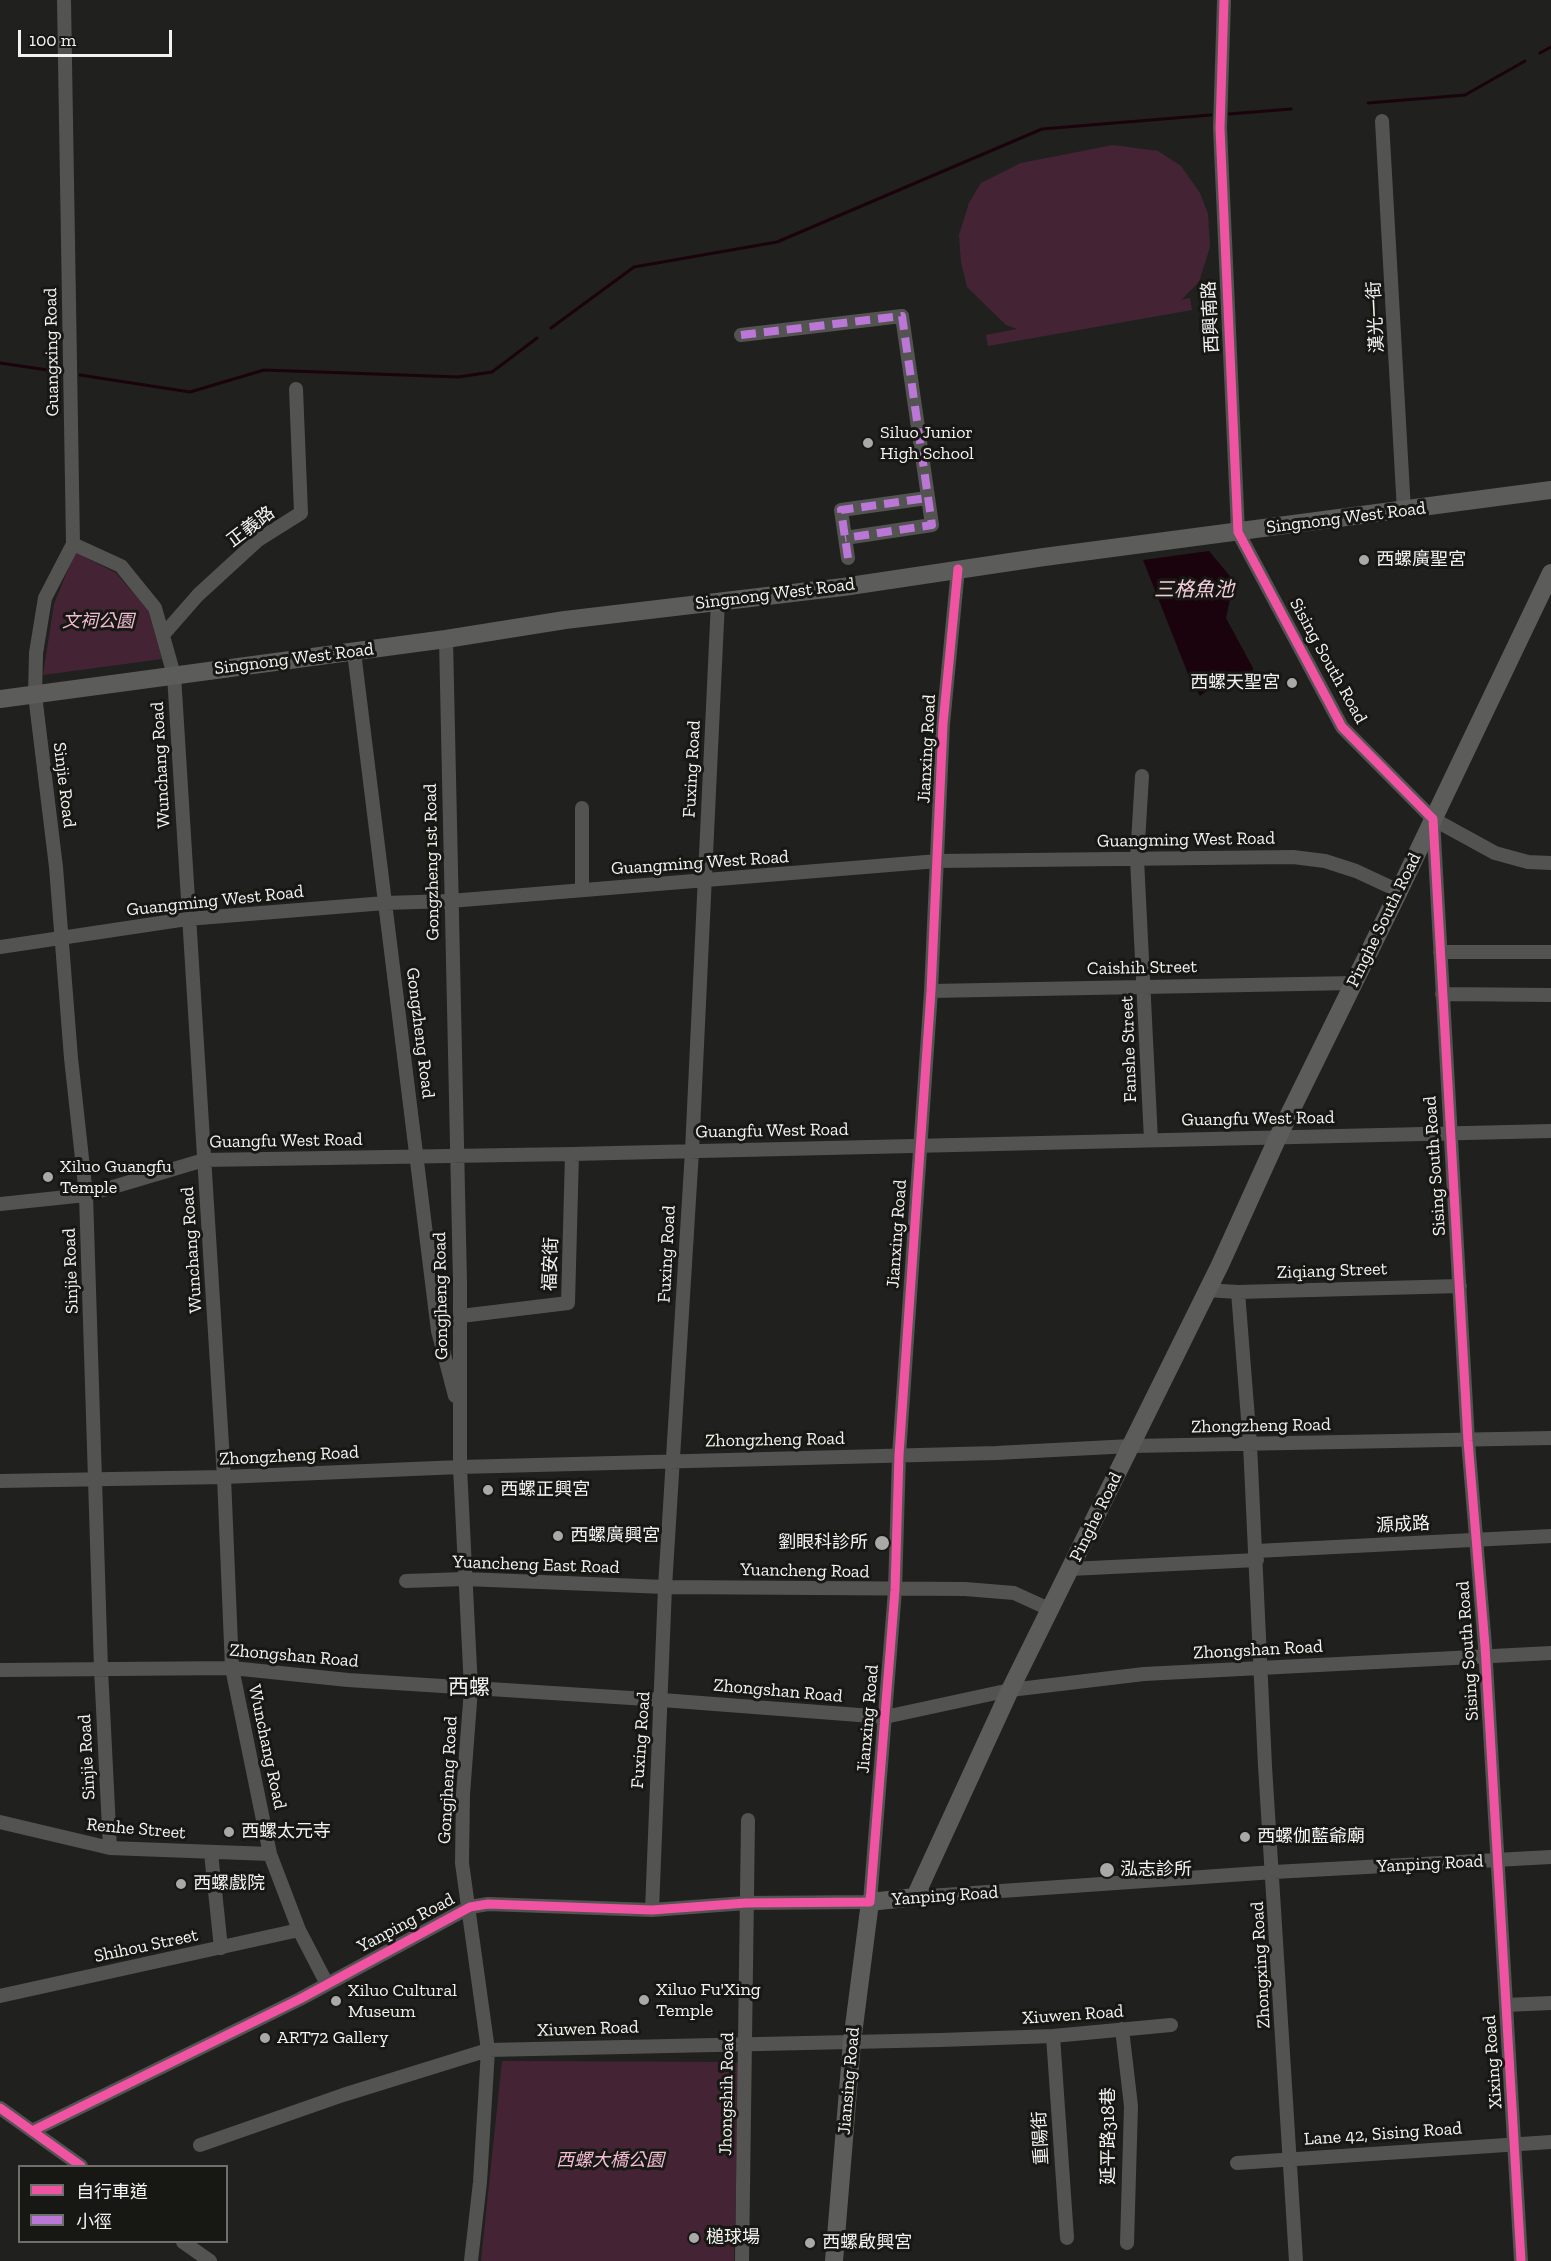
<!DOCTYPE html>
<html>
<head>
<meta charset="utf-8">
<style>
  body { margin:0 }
  #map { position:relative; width:1551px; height:2261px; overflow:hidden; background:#20211e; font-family:"Zilla Slab","Noto Sans TC",serif }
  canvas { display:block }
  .legend { position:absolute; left:18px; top:2165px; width:210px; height:78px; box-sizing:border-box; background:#171814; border:2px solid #6f706c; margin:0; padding:8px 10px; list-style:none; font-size:18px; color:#f3f4f1 }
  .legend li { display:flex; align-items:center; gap:12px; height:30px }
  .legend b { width:30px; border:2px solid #6f706c }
  .scale { position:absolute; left:18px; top:30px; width:154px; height:27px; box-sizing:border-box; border:3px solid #f3f4f1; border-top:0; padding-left:8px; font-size:18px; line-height:21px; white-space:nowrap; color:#f3f4f1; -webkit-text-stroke:4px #171814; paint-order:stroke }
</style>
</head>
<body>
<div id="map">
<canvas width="1551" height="2261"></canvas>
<ul class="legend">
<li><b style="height:8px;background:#f153a3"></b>自行車道</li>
<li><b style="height:8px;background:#ba77d6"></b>小徑</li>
</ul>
<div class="scale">100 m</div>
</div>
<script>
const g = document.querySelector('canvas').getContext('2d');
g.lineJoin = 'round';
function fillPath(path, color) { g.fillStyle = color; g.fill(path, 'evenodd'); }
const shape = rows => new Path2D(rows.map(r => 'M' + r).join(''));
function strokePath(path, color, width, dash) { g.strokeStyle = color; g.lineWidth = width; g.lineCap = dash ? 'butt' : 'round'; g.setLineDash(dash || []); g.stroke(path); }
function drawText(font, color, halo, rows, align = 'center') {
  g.font = font + ' "Zilla Slab","Noto Sans TC",serif'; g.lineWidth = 6; g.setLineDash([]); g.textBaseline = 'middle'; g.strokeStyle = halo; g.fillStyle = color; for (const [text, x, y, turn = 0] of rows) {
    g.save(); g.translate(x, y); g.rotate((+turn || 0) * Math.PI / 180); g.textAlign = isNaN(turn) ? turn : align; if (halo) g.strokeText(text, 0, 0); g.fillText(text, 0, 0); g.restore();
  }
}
fillPath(shape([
  [1113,145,1158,151,1181,166,1200,193,1208,214,1210,247,1199,282,1181,300,1190,298,1192,310,988,346,986,335,1017,329,1006,325,967,287,961,262,959,235,969,203,981,183,1021,163],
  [75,552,116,573,148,610,162,659,43,675,54,604],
  [502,2061,737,2062,739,2071,734,2261,481,2261]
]), '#442434');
fillPath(shape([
  [1209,551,1234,581,1226,618,1253,668,1252,676,1218,683,1200,696,1190,679,1143,560]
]), '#1b030e');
strokePath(shape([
  [1540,53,1551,47],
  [1368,103,1465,95,1525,61],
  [1229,114,1291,109],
  [551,328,634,267,777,242,1042,129,1211,115],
  [0,363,61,372],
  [80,375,190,392,264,370,458,377,492,372,537,338]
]), '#1b030e', 3);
strokePath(shape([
  [64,0,73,544,45,598,36,653,35,695,56,867,71,1058,86,1195,101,1669,110,1848],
  [1224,0,1220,128,1238,532,1342,727,1433,819,1468,1441,1485,1646,1521,2261],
  [1382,121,1404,511],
  [741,335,902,316,932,525,845,538],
  [73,544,121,566,155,608,174,675,224,1477,232,1668,270,1854,299,1930,327,1984],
  [848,558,841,510,927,498],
  [163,635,198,595,258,540,301,513,296,389],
  [446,639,460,1282,460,1467,471,1689,463,1794,462,1863,488,2050,480,2182,471,2261],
  [354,652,438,1331,455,1396],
  [1142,776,1137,859,1151,1140],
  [1433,819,1495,853,1528,862,1551,863],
  [582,890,582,808],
  [0,947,187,919,385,903,450,901,938,861,1293,857,1325,861,1356,871,1399,891],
  [1440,952,1551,952],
  [931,991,1354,983],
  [1442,994,1551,995],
  [0,1204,86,1195,204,1160,572,1154,1551,1131],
  [1206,1290,1238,1292,1460,1286],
  [1238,1292,1250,1444,1265,1766,1296,2261],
  [461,1316,568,1303,572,1154],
  [0,1481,224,1477,460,1467,996,1453,1131,1446,1551,1438],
  [1256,1551,1551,1536],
  [1070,1569,1257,1560],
  [406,1581,465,1579,665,1587,965,1589,1014,1593,1049,1609],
  [0,1670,232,1668,348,1680,662,1700,885,1717,1010,1690,1144,1674,1551,1653],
  [0,1822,110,1848,270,1854],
  [211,1853,221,1948],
  [915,1897,1274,1872,1551,1857],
  [652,1910,665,1587,692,1151,718,601],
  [0,1996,299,1930],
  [1506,2005,1551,2003],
  [1122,2029,1131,2106,1127,2243],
  [1053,2036,1067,2238],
  [0,2108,81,2166],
  [32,2131,300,1999,470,1907,488,1904,652,1910,746,1903,870,1902,895,1590,899,1455,931,991,943,724,958,569],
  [200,2145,343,2095,488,2050,941,2040,1053,2036,1171,2025],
  [1237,2163,1551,2142],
  [183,2242,210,2261],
  [742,2261,748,1820]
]), '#535352', 14);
strokePath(shape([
  [0,699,446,639,565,620,843,587,1044,557,1551,490],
  [834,2261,852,2042,870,1902,915,1897,1010,1690,1220,1265,1278,1137,1399,891,1551,573]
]), '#5c5d5a', 18);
strokePath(shape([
  [741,335,902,316,932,525,845,538],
  [848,558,841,510,927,498]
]), '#ba77d6', 8, [15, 8]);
strokePath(shape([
  [1224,0,1220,128,1238,532,1342,727,1433,819,1468,1441,1485,1646,1521,2261],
  [0,2108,81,2166],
  [32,2131,300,1999,470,1907,488,1904,652,1910,746,1903,870,1902,895,1590,899,1455,931,991,943,724,958,569]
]), '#f153a3', 9);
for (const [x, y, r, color] of [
  [868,443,6,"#a9aaa7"],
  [1364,560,6,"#a9aaa7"],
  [1292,683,6,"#a9aaa7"],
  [48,1177,6,"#a9aaa7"],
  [488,1490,6,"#a9aaa7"],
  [558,1536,6,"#a9aaa7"],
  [882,1543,8,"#a9aaa7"],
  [229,1832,6,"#a9aaa7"],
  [1245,1837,6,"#a9aaa7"],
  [1107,1870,8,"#a9aaa7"],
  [181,1884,6,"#a9aaa7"],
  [644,2000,6,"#a9aaa7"],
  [336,2001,6,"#a9aaa7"],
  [265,2038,6,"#a9aaa7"],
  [694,2238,6,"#a9aaa7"],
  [810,2243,6,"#a9aaa7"]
]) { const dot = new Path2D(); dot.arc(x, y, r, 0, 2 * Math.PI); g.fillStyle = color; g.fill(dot); strokePath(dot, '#171814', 2); }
drawText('18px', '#f3f4f1', '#171814', [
  ["西興南路",1211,317,-93],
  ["漢光一街",1376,317,-93],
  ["Guangxing Road",52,352,-91],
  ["Singnong West Road",1346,518,-7],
  ["正義路",251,527,-37],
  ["Singnong West Road",775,594,-7],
  ["Singnong West Road",294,659,-7],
  ["Sising South Road",1328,661,61],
  ["Jianxing Road",927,749,-87],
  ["Wunchang Road",161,765,-93],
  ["Fuxing Road",692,769,-87],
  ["Sinjie Road",64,785,83],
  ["Guangming West Road",1186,840,-1],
  ["Gongzheng 1st Road",432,862,-91],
  ["Guangming West Road",700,863,-4],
  ["Guangming West Road",215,901,-6],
  ["Pinghe South Road",1384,920,-64],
  ["Caishih Street",1142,968,-1],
  ["Gongzheng Road",420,1033,83],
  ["Fanshe Street",1129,1049,-92],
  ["Guangfu West Road",1258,1119,-1],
  ["Guangfu West Road",772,1131,-1],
  ["Guangfu West Road",286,1141,-1],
  ["Sising South Road",1435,1166,-94],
  ["Jianxing Road",897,1234,-86],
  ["Wunchang Road",192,1250,-94],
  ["Fuxing Road",667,1254,-87],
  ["福安街",551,1264,-88],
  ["Sinjie Road",71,1271,-92],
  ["Ziqiang Street",1332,1271,-2],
  ["Gongjheng Road",441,1296,-91],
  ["Zhongzheng Road",1261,1426,-1],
  ["Zhongzheng Road",775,1440,-1],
  ["Zhongzheng Road",289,1456,-3],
  ["Pinghe Road",1096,1517,-64],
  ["源成路",1403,1525,-3],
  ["Yuancheng East Road",536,1565,2],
  ["Yuancheng Road",805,1571,1],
  ["Zhongshan Road",1258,1650,-3],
  ["Sising South Road",1468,1651,-94],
  ["Zhongshan Road",294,1656,5],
  ["Zhongshan Road",778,1691,5],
  ["Jianxing Road",868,1719,-85],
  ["Fuxing Road",641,1740,-86],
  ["Wunchang Road",267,1747,78],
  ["Sinjie Road",87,1757,-93],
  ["Gongjheng Road",448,1780,-87],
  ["Renhe Street",136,1829,5],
  ["Yanping Road",1430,1864,-3],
  ["Yanping Road",945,1896,-4],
  ["Yanping Road",406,1923,-28],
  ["Shihou Street",146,1946,-12],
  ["Zhongxing Road",1261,1965,-93],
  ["Xiuwen Road",1073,2015,-4],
  ["Xiuwen Road",588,2029,-2],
  ["Xixing Road",1493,2062,-94],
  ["Jiansing Road",849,2081,-85],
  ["Jhongshih Road",727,2094,-89],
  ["Lane 42, Sising Road",1383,2134,-4],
  ["延平路318巷",1109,2136,-90],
  ["重陽街",1041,2138,-93]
]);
drawText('18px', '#f3f4f1', '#171814', [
  ["Siluo Junior",880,433],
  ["High School",880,454],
  ["西螺廣聖宮",1376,560],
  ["西螺天聖宮",1280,683,"right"],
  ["Xiluo Guangfu",60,1167],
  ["Temple",60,1188],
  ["西螺正興宮",500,1490],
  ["西螺廣興宮",570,1536],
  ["劉眼科診所",868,1543,"right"],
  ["西螺太元寺",241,1832],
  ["西螺伽藍爺廟",1257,1837],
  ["泓志診所",1120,1870],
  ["西螺戲院",193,1884],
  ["Xiluo Fu'Xing",656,1990],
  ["Temple",656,2011],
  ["Xiluo Cultural",348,1991],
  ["Museum",348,2012],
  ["ART72 Gallery",277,2038],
  ["槌球場",706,2238],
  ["西螺啟興宮",822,2243]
], 'left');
drawText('italic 18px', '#f5bbd5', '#171814', [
  ["文祠公園",98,622],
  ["西螺大橋公園",610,2161]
]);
drawText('italic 20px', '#f3ccdd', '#171814', [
  ["三格魚池",1194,590]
]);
drawText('21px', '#f3f4f1', '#171814', [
  ["西螺",469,1688]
]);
</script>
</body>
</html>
